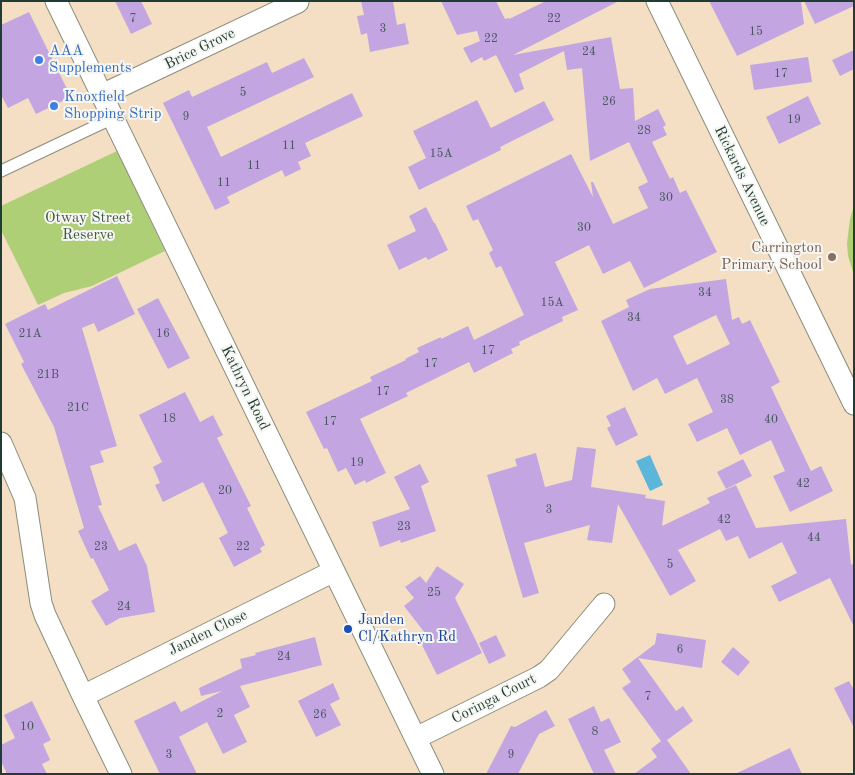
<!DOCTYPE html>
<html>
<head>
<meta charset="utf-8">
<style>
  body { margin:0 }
  #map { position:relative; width:855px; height:775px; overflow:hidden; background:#f4dfc4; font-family:"Old Standard TT",serif }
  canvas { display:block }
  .frame { position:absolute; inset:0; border:2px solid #1f3d34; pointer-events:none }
</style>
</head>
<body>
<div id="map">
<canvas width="855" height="775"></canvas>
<div class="frame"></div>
</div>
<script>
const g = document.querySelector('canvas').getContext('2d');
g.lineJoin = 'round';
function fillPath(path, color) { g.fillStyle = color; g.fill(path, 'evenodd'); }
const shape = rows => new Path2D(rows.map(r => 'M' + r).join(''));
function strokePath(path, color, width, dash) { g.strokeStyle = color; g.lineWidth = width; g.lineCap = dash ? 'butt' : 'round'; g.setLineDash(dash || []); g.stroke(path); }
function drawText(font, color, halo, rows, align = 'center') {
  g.font = font + ' "Old Standard TT",serif'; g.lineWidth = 4; g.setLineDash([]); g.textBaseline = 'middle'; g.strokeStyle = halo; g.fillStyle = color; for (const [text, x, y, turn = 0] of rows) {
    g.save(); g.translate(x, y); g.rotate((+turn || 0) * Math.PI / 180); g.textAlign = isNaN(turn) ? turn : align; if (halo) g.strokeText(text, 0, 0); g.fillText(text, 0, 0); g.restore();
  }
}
fillPath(shape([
  [117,151,165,251,92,286,64,293,38,305,1,230,1,206],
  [854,206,854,275,848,256,847,243,850,219]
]), '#afcf77');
fillPath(shape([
  [650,455,663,485,650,491,636,461]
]), '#5cb6da');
fillPath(shape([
  [115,1,141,1,152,24,131,34],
  [361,1,393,1,397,25,405,23,409,44,370,52,367,33,361,35,357,16,364,15],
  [441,1,496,1,505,19,509,18,509,19,546,1,619,1,513,55,611,37,620,89,633,88,635,121,658,109,666,125,663,127,667,135,652,142,670,179,673,177,680,193,686,190,717,252,644,288,630,261,603,274,589,245,555,262,578,310,562,317,563,321,519,342,520,345,511,349,513,353,474,373,469,362,406,393,408,396,360,419,386,473,366,483,365,480,355,485,346,468,338,472,327,448,324,449,306,412,372,381,370,377,406,360,405,359,419,352,417,348,441,337,441,339,468,326,474,340,524,315,501,266,496,268,489,253,493,250,478,219,473,221,466,206,571,154,593,197,591,182,593,182,613,224,648,208,638,187,648,182,629,142,590,161,582,68,567,70,564,51,519,74,524,89,515,93,496,55,484,61,482,57,471,63,463,48,480,41,477,31,457,35],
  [709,1,801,1,804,24,737,56],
  [804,1,854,1,854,6,815,24],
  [29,12,71,97,36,114,28,98,8,108,1,95,1,25],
  [854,50,854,69,840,76,832,60],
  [808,57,812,82,754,90,750,65],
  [304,58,314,77,207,127,221,157,352,93,363,116,305,143,311,156,298,162,301,169,285,177,282,170,227,197,230,203,215,210,163,103,189,90,192,97,267,62,272,73],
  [808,96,821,124,779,144,766,117],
  [477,100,491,128,544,101,554,120,500,147,501,150,419,190,408,167,426,158,413,131],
  [426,207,434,223,435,223,448,250,428,260,426,257,399,270,387,245,416,231,409,216],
  [117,276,135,314,98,332,94,323,82,328,117,446,100,451,104,462,90,466,102,505,98,506,119,551,136,543,147,566,155,612,120,618,106,626,91,601,109,590,93,558,91,559,78,531,84,528,54,427,21,364,24,362,5,324,45,304,48,310],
  [726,279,732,320,739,317,742,324,750,320,780,382,771,387,811,471,821,466,833,491,790,512,773,476,785,471,771,440,740,455,727,428,697,442,688,424,713,412,697,378,665,394,657,378,633,391,601,321,629,307,626,300,650,289],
  [716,315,730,344,687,365,673,336],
  [158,298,190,358,168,369,137,309],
  [185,392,200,422,213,415,223,435,217,438,251,506,247,508,265,545,260,548,262,552,234,567,219,538,228,533,203,482,163,502,155,485,160,483,153,467,162,462,139,415],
  [625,407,638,435,616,446,607,428,611,426,606,416],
  [577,447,596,449,591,487,646,495,645,498,665,501,662,526,710,503,707,498,736,485,756,528,846,519,851,565,854,563,854,627,830,578,779,602,771,586,797,573,782,542,749,559,738,536,726,541,720,529,678,550,696,581,670,596,618,504,612,543,587,540,590,525,524,543,539,593,523,598,487,475,517,466,515,459,536,453,545,487,572,480],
  [743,459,752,476,726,489,717,472],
  [420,464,429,482,421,486,436,531,401,543,400,540,380,547,372,522,410,509,394,477],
  [437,566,464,584,455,598,482,653,437,675,420,641,428,637,404,606,414,598,405,587,420,576,426,583],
  [657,633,706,640,702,668,638,658,676,711,683,706,693,721,667,740,691,774,634,774,657,757,651,749,661,741,622,688,631,682,622,669,655,644],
  [496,635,506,656,489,664,479,643],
  [315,637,322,665,240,686,250,707,234,715,247,742,223,754,207,722,179,737,197,774,160,774,134,721,175,701,181,712,222,691,201,696,199,688,242,668,240,659,256,655,255,653],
  [733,647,750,662,738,676,721,662],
  [849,681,854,690,854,728,834,688],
  [333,683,340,699,330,704,341,725,316,737,298,701],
  [32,701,51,740,43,744,50,760,42,764,47,774,7,774,1,761,1,745,15,738,4,715],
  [594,706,601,722,609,718,621,742,604,750,616,774,594,774,568,719],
  [546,710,555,726,539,734,518,774,486,774,511,726,515,727],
  [790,748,802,774,735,774]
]), '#c3a6e1');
const lane = shape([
  [1,171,113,118]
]);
const street = shape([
  [56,1,433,774],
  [657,1,854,404],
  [102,95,298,2],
  [1,443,25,498,41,603,45,615,83,696,121,774],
  [83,696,334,571],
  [416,738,539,677,549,670,604,604]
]);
strokePath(lane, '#8a8e7c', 13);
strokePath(street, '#8a8e7c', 23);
strokePath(lane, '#fff', 11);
strokePath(street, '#fff', 21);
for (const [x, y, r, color] of [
  [39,60,5,"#3f7fe0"],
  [54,106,5,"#3f7fe0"],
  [832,257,5,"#8d6e63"],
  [348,629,5,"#1a4fb4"]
]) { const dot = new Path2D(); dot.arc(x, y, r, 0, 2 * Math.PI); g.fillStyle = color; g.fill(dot); strokePath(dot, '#f6f6f2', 2); }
drawText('12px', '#48575f', null, [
  ["7",133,19],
  ["22",554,19],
  ["3",383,29],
  ["15",756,32],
  ["22",491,39],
  ["24",589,52],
  ["17",781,74],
  ["5",243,93],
  ["26",609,102],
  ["9",186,117],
  ["19",794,120],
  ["28",644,131],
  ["11",289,146],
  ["15A",441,154],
  ["11",254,166],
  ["11",224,183],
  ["30",666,198],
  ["30",584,228],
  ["34",705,293],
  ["15A",552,303],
  ["34",634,318],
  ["21A",30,334],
  ["16",163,334],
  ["17",488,351],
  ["17",431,364],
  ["21B",48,375],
  ["17",383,392],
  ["38",727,400],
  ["21C",78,408],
  ["18",169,419],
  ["40",771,420],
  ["17",330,422],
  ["19",357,463],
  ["42",803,484],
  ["20",225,491],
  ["3",549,510],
  ["42",724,520],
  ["23",404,527],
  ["44",814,538],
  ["23",101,547],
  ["22",243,547],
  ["5",670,565],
  ["25",434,593],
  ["24",124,607],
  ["6",680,650],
  ["24",284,657],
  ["7",648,697],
  ["2",220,714],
  ["26",320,715],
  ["10",27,727],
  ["8",595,732],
  ["3",169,755],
  ["9",511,755]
]);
drawText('15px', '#1f3d34', '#f6f6f2', [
  ["Brice Grove",200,49,-26],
  ["Rickards Avenue",742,176,64],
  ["Kathryn Road",245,388,64],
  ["Janden Close",208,633,-26],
  ["Coringa Court",494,699,-27]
]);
drawText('15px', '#366cbe', '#f6f6f2', [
  ["AAA",49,51],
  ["Supplements",49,68],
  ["Knoxfield",64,97],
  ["Shopping Strip",64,114]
], 'left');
drawText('15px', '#3c5a41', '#f6f6f2', [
  ["Otway Street",88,218],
  ["Reserve",88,235]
]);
drawText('15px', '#785e54', '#f6f6f2', [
  ["Carrington",822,248],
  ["Primary School",822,265]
], 'right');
drawText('15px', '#164399', '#f6f6f2', [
  ["Janden",358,620],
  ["Cl/Kathryn Rd",358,637]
], 'left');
</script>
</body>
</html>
